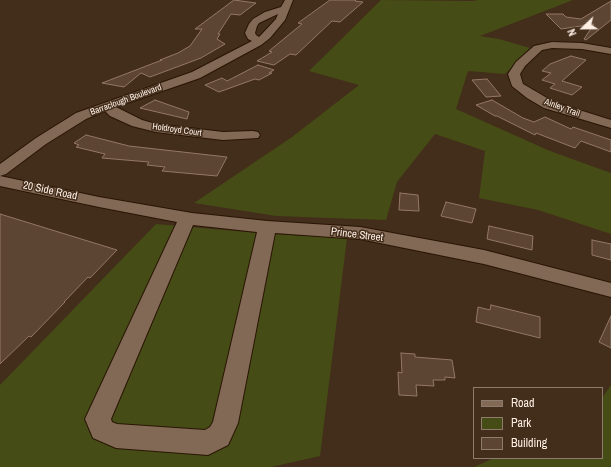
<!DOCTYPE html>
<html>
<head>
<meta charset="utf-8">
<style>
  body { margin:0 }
  #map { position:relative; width:611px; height:467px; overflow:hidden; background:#432d1b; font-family:"Archivo Narrow",sans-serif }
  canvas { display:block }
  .legend { position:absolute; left:473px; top:387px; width:130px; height:72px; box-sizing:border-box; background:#432d1b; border:1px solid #8e7b6c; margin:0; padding:5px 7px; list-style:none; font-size:12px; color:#fff0e5 }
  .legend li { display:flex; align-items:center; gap:8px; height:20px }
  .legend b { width:20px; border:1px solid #8e7b6c }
  .north { position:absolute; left:563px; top:8px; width:40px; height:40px; -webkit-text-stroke:3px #432d1b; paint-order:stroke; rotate:248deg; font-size:11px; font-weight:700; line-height:16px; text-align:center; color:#fff0e5 }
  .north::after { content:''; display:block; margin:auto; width:14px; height:18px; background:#fff0e5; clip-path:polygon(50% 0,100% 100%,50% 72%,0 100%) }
</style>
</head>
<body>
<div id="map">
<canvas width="611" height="467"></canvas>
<ul class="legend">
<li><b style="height:5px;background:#826955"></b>Road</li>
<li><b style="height:11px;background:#464c15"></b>Park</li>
<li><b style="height:11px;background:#5d4533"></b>Building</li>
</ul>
<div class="north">N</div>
</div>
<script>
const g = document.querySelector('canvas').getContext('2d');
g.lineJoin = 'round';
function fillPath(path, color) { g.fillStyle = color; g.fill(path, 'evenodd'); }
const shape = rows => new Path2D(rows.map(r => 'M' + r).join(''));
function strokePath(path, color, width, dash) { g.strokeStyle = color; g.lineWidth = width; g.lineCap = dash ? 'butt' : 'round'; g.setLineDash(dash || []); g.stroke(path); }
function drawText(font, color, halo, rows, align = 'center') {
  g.font = font + ' "Archivo Narrow",sans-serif'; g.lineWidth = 3; g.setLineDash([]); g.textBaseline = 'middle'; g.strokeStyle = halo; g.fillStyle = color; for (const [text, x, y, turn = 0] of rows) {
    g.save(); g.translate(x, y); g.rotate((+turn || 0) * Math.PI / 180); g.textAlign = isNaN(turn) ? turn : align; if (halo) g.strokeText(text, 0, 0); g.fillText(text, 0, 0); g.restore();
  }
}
fillPath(shape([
  [381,0,473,1,478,0,573,0,480,36,499,39,530,48,505,74,468,71,456,109,550,151,611,173,611,234,538,210,479,198,485,151,435,134,397,182,386,220,276,216,194,203,292,137,359,85,309,71],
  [156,224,270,234,347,238,320,456,271,467,0,467,0,385],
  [611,385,611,467,474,467,494,458,602,458,602,398]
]), '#464c15');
const building = shape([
  [234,0,256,3,240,15,231,14,218,34,220,34,217,39,225,44,201,58,150,77,141,73,124,87,102,83,162,60,160,60,178,53,190,46,202,29,195,29,234,0],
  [330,0,356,0,355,1,363,2,340,22,332,21,296,55,290,54,274,65,257,61,272,52,269,51,302,24,298,23,330,0],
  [611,1,611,20,586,40,584,39,594,24,561,29,546,14,563,14,566,17,581,19,611,1],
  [571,56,586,60,562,81,582,87,572,95,550,88,555,84,542,80,551,73,542,71,550,64,571,56],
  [258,65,274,70,269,73,272,73,259,80,255,79,219,92,205,85,222,78,227,81,258,65],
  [487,79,501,96,486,97,472,80,487,79],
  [155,100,189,112,187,119,140,108,155,100],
  [492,100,523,118,534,122,545,117,571,129,573,127,611,140,611,152,581,141,575,148,536,133,535,135,497,116,495,116,476,105,492,100],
  [86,135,129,146,227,157,217,176,162,171,165,167,147,165,149,162,102,158,105,154,76,147,79,145,74,143,86,135],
  [400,193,418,195,419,211,399,210,400,193],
  [446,202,476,209,472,223,441,216,446,202],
  [0,214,117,250,90,278,88,277,64,302,65,302,31,337,29,336,0,364,0,214],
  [489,226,533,236,532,250,487,239,489,226],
  [592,240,611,244,611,260,592,255,592,240],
  [491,305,540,317,540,338,476,322,478,307,490,310,491,305],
  [611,316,611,348,599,342,611,316],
  [401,353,415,354,415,357,452,360,455,378,445,377,445,380,433,380,434,386,416,385,417,396,399,395,398,372,402,373,401,353]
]);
fillPath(building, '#5d4533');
strokePath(building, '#937965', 1);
const minor = shape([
  [285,0,293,0,285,20,270,38,261,45,200,78,116,107,142,120,156,124,223,132,253,131,258,132,260,135,258,138,223,140,156,132,132,126,110,116,105,111,86,119,46,144,6,174,0,176,0,164,36,138,76,113,192,72,252,41,248,39,245,33,249,24,253,19,265,12,281,7,285,0],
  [278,14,276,19,262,34,259,37,256,35,255,33,257,26,259,23,278,14],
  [552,42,582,43,611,48,611,54,582,49,552,48,542,50,525,66,520,74,523,84,554,102,611,120,611,128,544,108,527,98,512,86,508,74,516,62,534,46,552,42],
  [0,176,99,197,192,213,267,221,360,227,484,250,611,283,611,297,484,264,360,239,275,233,238,423,228,445,208,455,116,448,93,438,85,419,177,222,99,207,0,186,0,176],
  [193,225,257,232,213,422,210,427,205,430,117,424,112,422,111,419,193,225]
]);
strokePath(minor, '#291504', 2);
fillPath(minor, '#826955');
drawText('9px', '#fff0e5', '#432d1b', [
  ["Barraclough Boulevard",126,100,-20],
  ["Ainley Trail",562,108,20],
  ["Holdroyd Court",177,130,8]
]);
drawText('11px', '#fff0e5', '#432d1b', [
  ["20 Side Road",50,191,12],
  ["Prince Street",357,235,7]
]);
</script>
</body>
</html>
